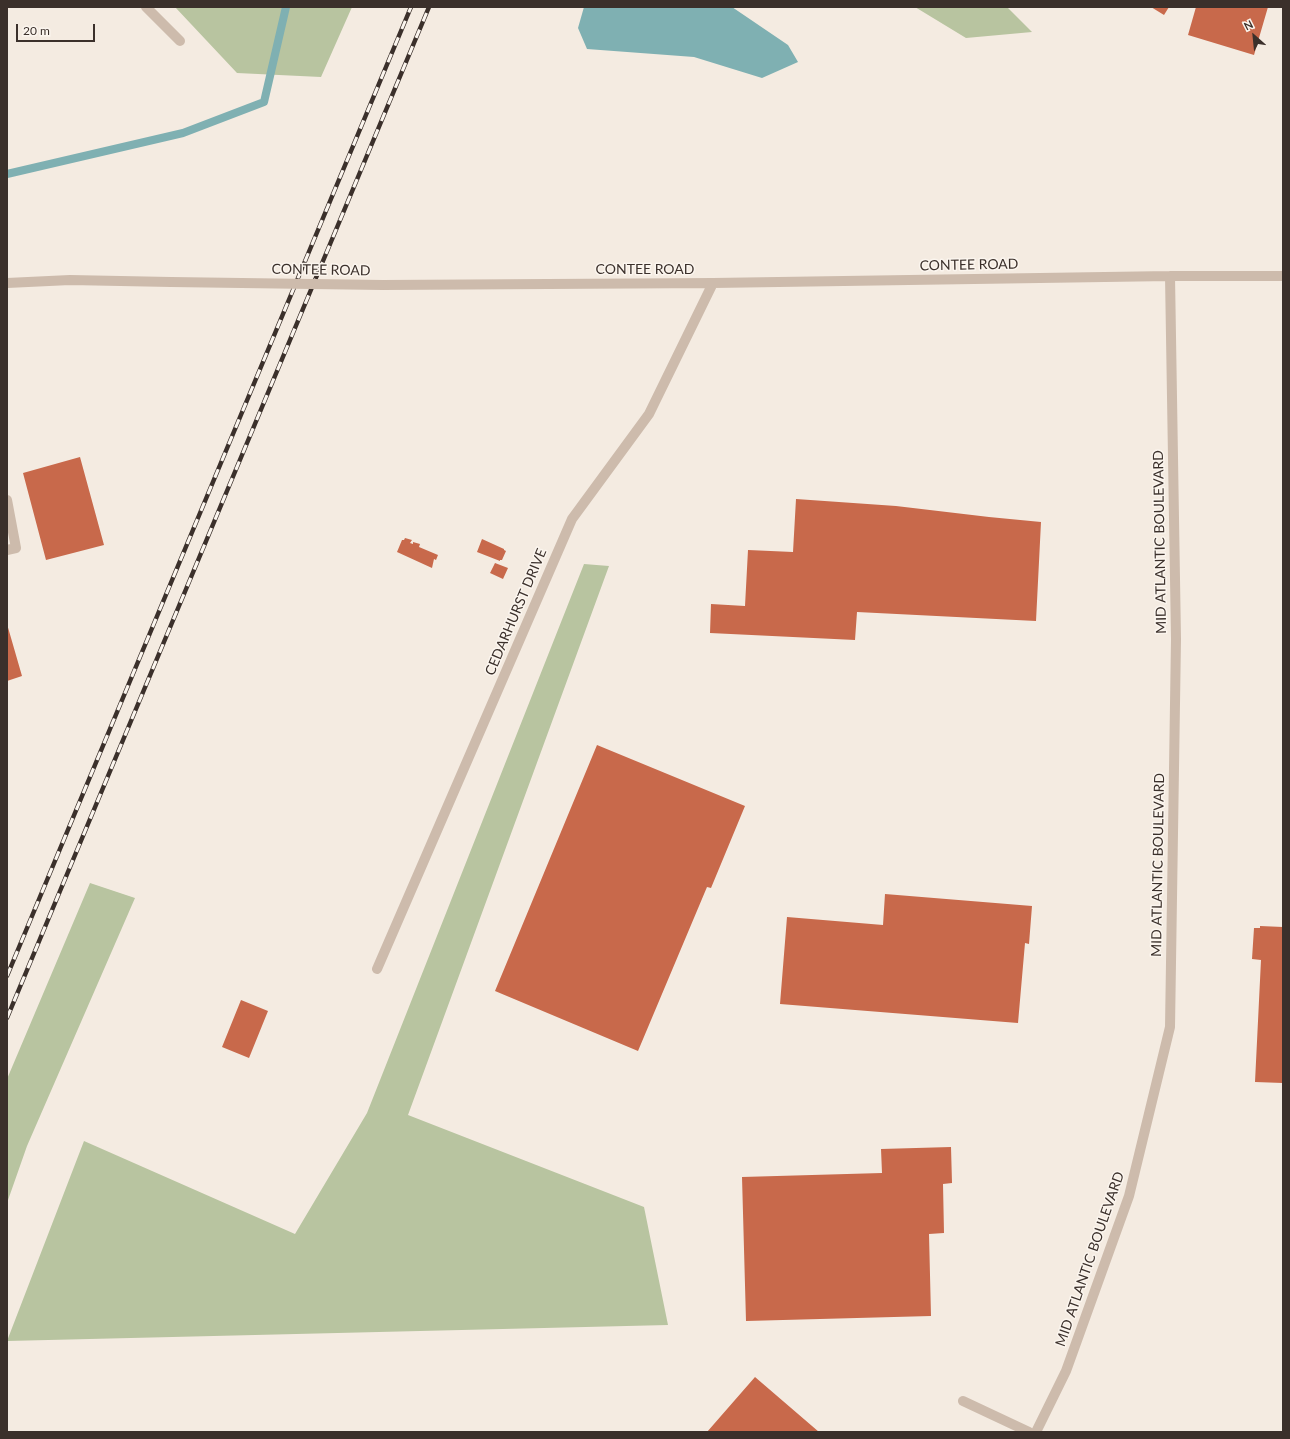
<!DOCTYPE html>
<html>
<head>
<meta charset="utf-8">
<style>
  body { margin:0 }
  #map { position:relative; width:1290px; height:1439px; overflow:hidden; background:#f4ebe1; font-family:Lato,sans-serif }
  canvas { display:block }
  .frame { position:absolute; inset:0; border:8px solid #3b302b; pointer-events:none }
  .north { position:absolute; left:1234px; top:16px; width:40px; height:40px; -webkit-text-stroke:3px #fbf5ee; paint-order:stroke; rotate:333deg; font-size:11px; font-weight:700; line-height:16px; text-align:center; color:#3b302b }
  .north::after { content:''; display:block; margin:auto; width:14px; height:18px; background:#3b302b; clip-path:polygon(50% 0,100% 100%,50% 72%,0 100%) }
  .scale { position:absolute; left:16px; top:24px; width:79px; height:18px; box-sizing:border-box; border:2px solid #3b302b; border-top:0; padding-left:5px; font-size:12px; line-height:14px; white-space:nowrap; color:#3b302b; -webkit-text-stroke:3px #fbf5ee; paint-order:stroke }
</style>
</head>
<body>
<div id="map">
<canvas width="1290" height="1439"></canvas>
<div class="frame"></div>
<div class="north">N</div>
<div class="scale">20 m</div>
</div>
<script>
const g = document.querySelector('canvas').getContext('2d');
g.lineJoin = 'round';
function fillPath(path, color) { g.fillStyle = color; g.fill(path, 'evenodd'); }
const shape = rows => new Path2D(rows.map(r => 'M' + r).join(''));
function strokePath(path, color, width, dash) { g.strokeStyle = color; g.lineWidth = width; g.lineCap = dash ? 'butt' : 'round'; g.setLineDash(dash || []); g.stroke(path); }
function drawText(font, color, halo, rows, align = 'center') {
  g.font = font + ' Lato,sans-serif'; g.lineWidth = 3; g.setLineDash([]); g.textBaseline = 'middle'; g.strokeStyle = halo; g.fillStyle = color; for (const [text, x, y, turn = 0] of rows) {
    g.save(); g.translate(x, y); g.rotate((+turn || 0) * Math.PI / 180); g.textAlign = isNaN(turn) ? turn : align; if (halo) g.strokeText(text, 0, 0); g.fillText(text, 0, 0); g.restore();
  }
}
fillPath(shape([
  [175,7,352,7,321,77,237,73],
  [915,7,1007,7,1032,32,966,38],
  [584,564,609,566,408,1115,644,1207,668,1325,7,1341,84,1141,295,1234,367,1113],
  [90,883,135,898,27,1146,7,1203,7,1079]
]), '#b8c4a0');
fillPath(shape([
  [584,7,732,7,788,45,798,62,762,78,694,57,587,49,578,28]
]), '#7fb0b2');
strokePath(shape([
  [7,174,183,133,264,102,286,7]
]), '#7fb0b2', 8);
fillPath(shape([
  [1151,7,1169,7,1164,15],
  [1196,7,1268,7,1254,55,1188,35],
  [80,457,104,545,46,560,23,473],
  [796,499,896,506,989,517,1041,522,1036,621,857,612,855,640,710,633,711,604,745,606,748,550,793,552],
  [405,538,412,540,410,543,413,544,413,542,420,544,419,547,438,555,436,560,434,559,432,568,397,552,402,540,404,540],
  [482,539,504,549,504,550,506,551,502,560,500,560,500,561,477,552],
  [495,563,508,568,503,579,490,573],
  [7,624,22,676,7,681],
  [597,745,745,806,711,888,707,887,638,1051,495,991],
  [885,894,1032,906,1029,944,1025,943,1018,1023,780,1004,787,917,883,925],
  [1260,926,1283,927,1283,1083,1255,1082,1261,960,1252,959,1254,928,1260,928],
  [241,1000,268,1011,249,1058,222,1047],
  [951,1147,952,1183,943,1184,944,1233,929,1234,931,1316,746,1321,742,1177,882,1173,881,1149],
  [755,1377,819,1432,707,1432]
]), '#c8694b');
strokePath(shape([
  [146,7,180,41],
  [7,283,70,280,171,282],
  [383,285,713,283,1170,276,1283,276],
  [7,500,16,548,7,550],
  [377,969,572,519,649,414,713,283],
  [963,1401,1029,1432],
  [1036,1432,1066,1371,1129,1196,1170,1027,1176,639,1170,276]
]), '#cdbbac', 10);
const rail = shape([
  [7,976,411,7],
  [7,1018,429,7]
]);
strokePath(rail, '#3b302b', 4.5);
strokePath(rail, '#fbf5ee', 3, [9]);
strokePath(shape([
  [171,282,383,285]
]), '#cdbbac', 10);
drawText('14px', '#3b302b', '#fbf5ee', [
  ["CONTEE ROAD",969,265,-1],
  ["CONTEE ROAD",645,269],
  ["CONTEE ROAD",321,270,1],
  ["MID ATLANTIC BOULEVARD",1160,542,-91],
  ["CEDARHURST DRIVE",516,612,-67],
  ["MID ATLANTIC BOULEVARD",1158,865,-89],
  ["MID ATLANTIC BOULEVARD",1090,1259,-71]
]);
</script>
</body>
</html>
